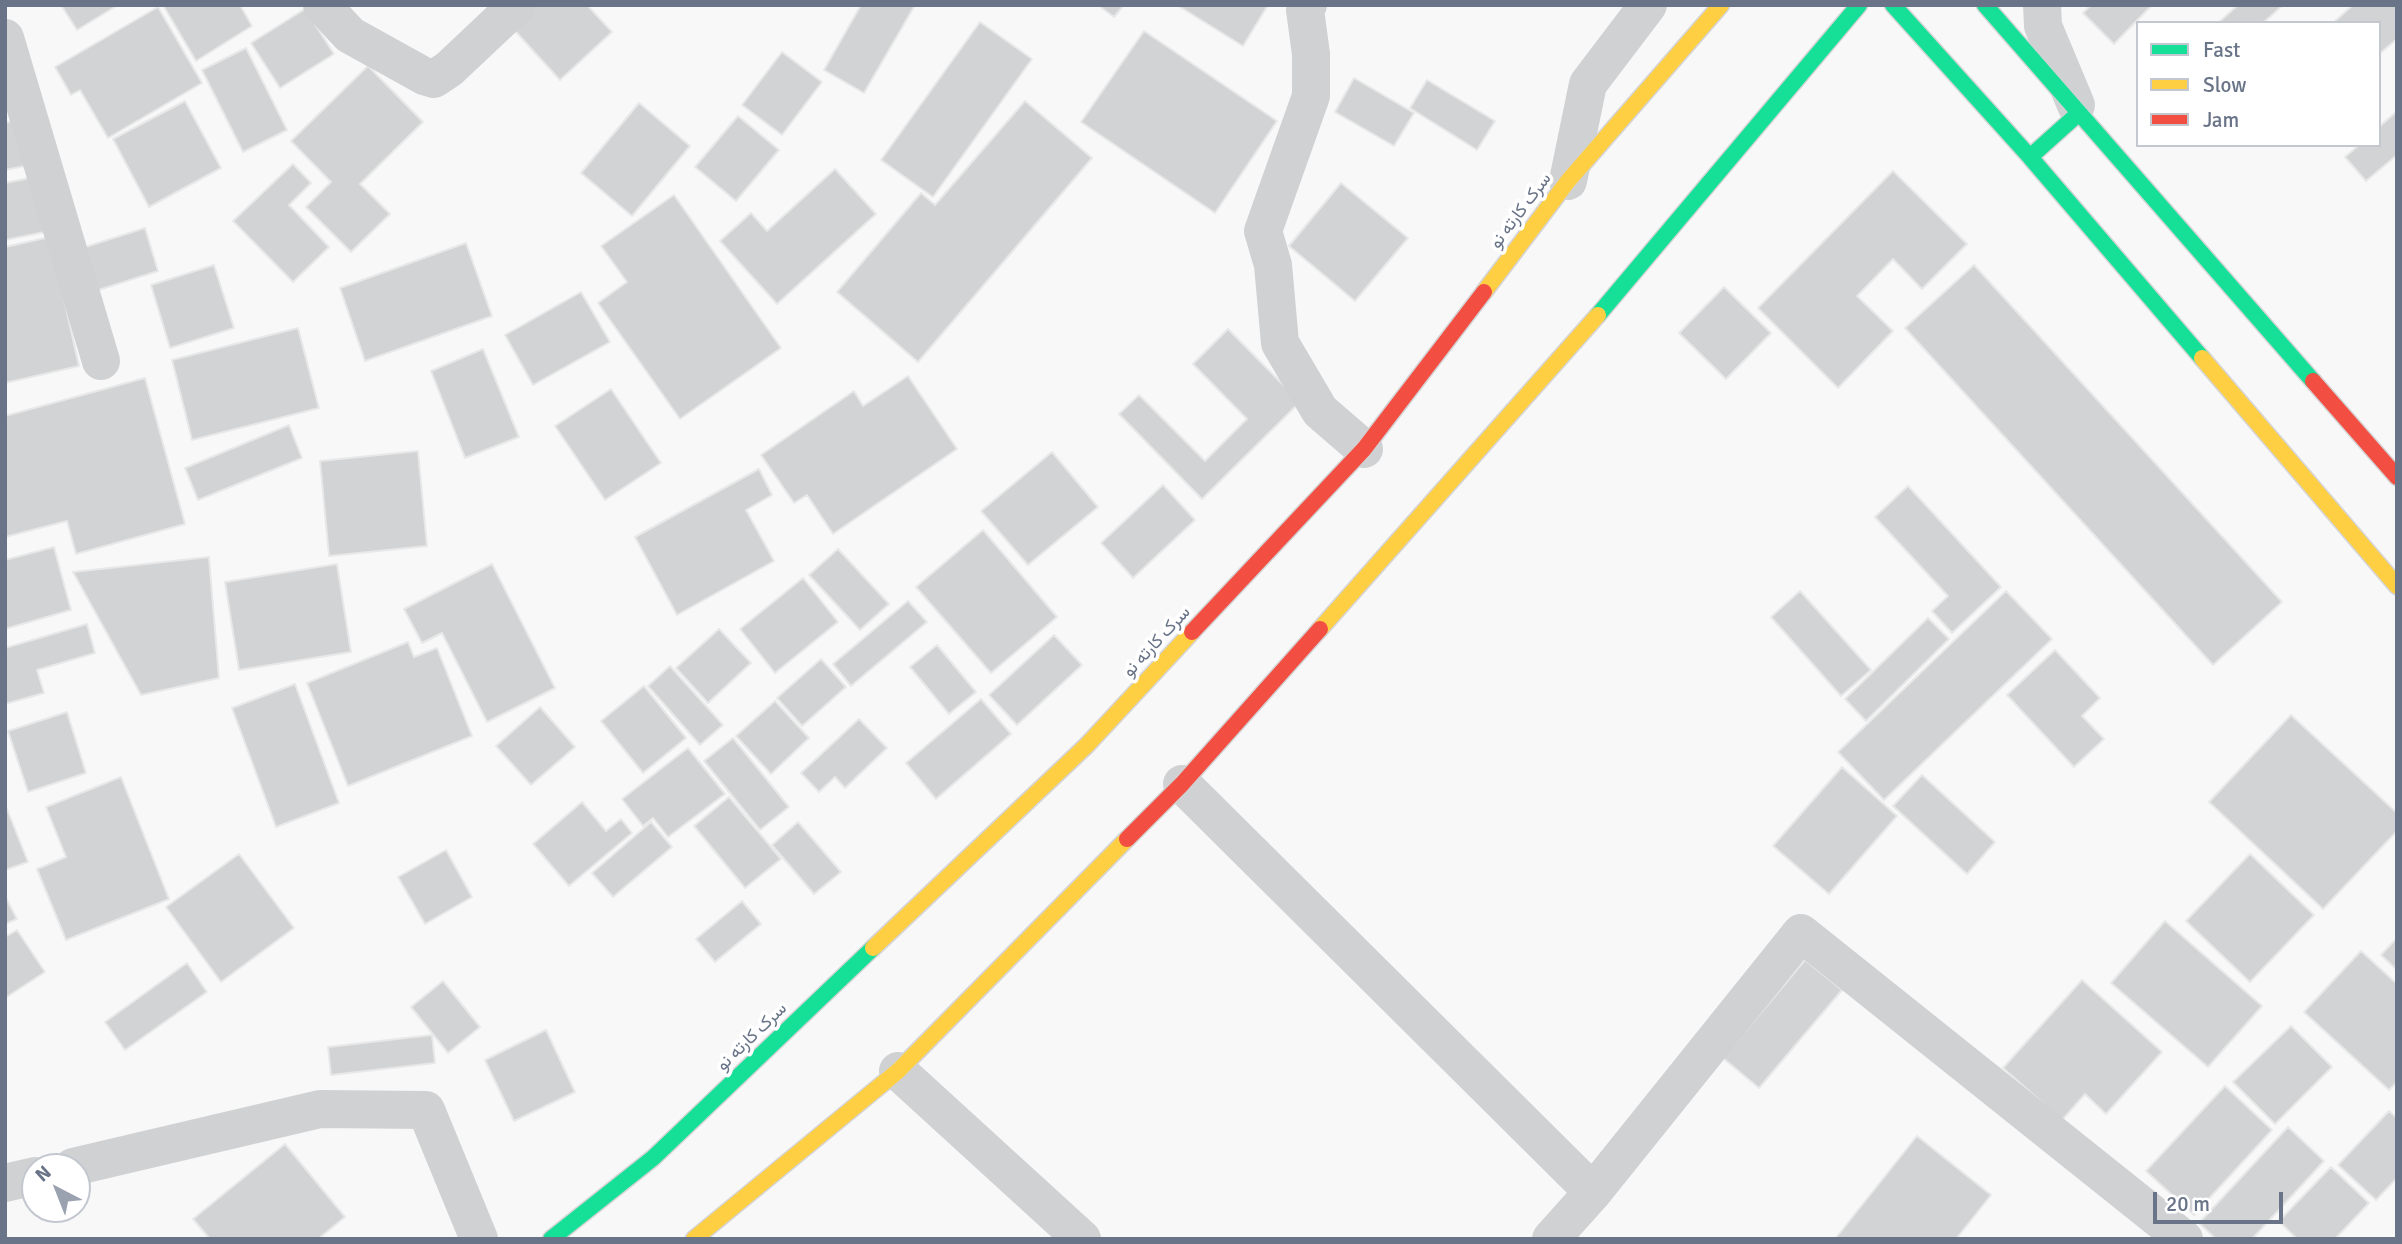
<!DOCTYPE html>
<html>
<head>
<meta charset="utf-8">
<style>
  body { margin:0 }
  #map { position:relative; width:2402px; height:1244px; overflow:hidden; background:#f8f8f8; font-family:Signika,sans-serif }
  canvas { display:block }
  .frame { position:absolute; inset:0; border:7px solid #697488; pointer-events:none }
  .legend { position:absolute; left:2136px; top:21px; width:245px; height:126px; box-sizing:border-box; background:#fff; border:2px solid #c3c7cf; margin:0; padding:9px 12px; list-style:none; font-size:21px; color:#697488 }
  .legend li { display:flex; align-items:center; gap:14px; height:35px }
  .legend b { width:35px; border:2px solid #c3c7cf }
  .north { position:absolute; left:21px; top:1153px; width:70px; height:70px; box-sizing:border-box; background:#fff; border:2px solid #c3c7cf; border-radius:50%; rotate:318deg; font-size:19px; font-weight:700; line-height:28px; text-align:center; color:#697488 }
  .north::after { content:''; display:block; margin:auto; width:24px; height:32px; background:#9ba2af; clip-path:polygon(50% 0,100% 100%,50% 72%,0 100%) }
  .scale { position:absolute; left:2153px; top:1192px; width:130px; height:32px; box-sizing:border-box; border:4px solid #697488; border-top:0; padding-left:9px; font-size:21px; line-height:24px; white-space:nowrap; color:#697488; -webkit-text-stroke:5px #fff; paint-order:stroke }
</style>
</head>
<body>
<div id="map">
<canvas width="2402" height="1244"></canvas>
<div class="frame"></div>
<ul class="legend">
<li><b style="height:9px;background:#16e098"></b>Fast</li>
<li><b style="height:9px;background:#ffcf43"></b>Slow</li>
<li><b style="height:9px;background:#f24e42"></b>Jam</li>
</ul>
<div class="north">N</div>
<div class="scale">20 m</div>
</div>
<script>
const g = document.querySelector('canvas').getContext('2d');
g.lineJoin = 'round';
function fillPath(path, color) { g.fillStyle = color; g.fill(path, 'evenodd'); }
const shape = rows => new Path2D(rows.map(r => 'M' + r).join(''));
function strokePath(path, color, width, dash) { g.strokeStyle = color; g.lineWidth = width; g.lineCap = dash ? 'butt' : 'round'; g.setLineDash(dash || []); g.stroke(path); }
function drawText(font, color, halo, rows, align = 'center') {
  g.font = font + ' Signika,Vazirmatn,sans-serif'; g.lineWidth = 7; g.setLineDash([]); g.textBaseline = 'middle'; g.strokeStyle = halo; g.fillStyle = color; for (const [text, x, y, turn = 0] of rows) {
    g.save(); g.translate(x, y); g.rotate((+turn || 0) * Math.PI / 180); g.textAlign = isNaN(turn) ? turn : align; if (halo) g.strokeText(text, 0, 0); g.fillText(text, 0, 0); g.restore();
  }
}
const building = shape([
  [61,5,118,5,77,30,61,5],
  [163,5,240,5,252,26,196,61,163,5],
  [523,5,587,5,612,32,560,80,506,21,523,5],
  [861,5,915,5,864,93,824,70,861,5],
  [1098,5,1124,5,1114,17,1098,5],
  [1177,5,1268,5,1243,46,1177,5],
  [2091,5,2152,5,2114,44,2083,13,2091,5],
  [2238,5,2283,5,2263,23,2218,23,2238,5],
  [2353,5,2397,5,2397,39,2379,54,2379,23,2333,23,2353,5],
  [158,7,202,83,108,138,80,90,71,95,55,67,158,7],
  [305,9,334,54,280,88,251,43,305,9],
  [980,22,1032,59,933,197,881,160,980,22],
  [1144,31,1277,121,1215,213,1081,122,1144,31],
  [246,48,287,130,243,152,202,70,246,48],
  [782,52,822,82,782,135,742,105,782,52],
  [368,66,423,122,360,184,390,214,351,252,306,207,331,182,291,141,368,66],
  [1354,78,1414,113,1394,146,1335,112,1354,78],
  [1427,80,1495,121,1477,150,1410,108,1427,80],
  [185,101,221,168,149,207,113,139,185,101],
  [1025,101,1092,158,918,362,837,292,921,193,935,205,1025,101],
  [639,103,690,146,632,216,581,173,639,103],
  [2397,111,2397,155,2366,181,2345,157,2359,145,2379,145,2379,127,2397,111],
  [738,116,779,150,736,201,695,167,738,116],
  [20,119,30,165,5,170,5,123,20,119],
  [293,164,311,183,289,205,329,247,293,282,233,221,293,164],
  [835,169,876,214,777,304,720,241,751,213,767,231,835,169],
  [1893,171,1967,244,1922,289,1893,259,1857,296,1893,331,1838,388,1758,308,1893,171],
  [39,176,50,231,5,240,5,183,39,176],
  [1341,183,1408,238,1355,301,1289,246,1341,183],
  [674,195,781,348,680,419,598,303,627,282,601,246,674,195],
  [145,228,158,271,89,293,76,250,145,228],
  [50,237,79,366,5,383,5,247,50,237],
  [466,243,492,316,365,361,340,288,466,243],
  [214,265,234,328,170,348,151,285,214,265],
  [1974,265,2282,602,2213,665,1905,328,1974,265],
  [1724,287,1771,333,1726,379,1679,333,1724,287],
  [581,292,610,342,533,385,505,335,581,292],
  [298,328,319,408,192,440,172,360,298,328],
  [1228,329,1300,402,1202,499,1119,414,1139,395,1205,461,1247,419,1193,364,1228,329],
  [483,349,519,437,465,458,431,371,483,349],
  [908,376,957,449,833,534,807,495,794,503,761,455,854,391,863,406,908,376],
  [145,378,185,524,76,554,67,521,5,537,5,416,145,378],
  [611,389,661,463,605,500,555,426,611,389],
  [289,425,302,458,198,500,185,468,289,425],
  [418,451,427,546,329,556,320,461,418,451],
  [1052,452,1098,507,1028,565,981,511,1052,452],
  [759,469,772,495,746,510,774,561,677,615,635,537,759,469],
  [1163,485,1195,520,1133,578,1101,543,1163,485],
  [1908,486,2001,587,1952,633,1932,611,1948,596,1875,517,1908,486],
  [983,530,1057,617,991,673,916,587,983,530],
  [54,547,71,610,5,629,5,560,54,547],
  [838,549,889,604,860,630,809,575,838,549],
  [209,557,219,678,141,695,73,572,209,557],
  [337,564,351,652,239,670,225,582,337,564],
  [492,564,555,688,487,722,442,633,422,643,404,609,492,564],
  [803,578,838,622,775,673,740,629,803,578],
  [1800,591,1871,670,1841,696,1771,617,1800,591],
  [2006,591,2052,639,1884,800,1838,752,2006,591],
  [908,601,927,622,851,686,833,664,908,601],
  [1928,618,1949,639,1866,721,1845,699,1928,618],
  [87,624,95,653,37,670,44,693,5,704,5,648,87,624],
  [719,629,751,663,708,703,676,668,719,629],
  [1054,635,1082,665,1017,725,989,695,1054,635],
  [408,642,414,657,437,648,472,736,348,786,307,683,408,642],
  [937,645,976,692,949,714,910,667,937,645],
  [2055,650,2100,698,2082,716,2104,739,2074,767,2007,695,2055,650],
  [821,659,846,687,802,726,777,698,821,659],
  [670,666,723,725,700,745,648,686,670,666],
  [295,684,339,803,276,827,232,708,295,684],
  [644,686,686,738,643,773,601,721,644,686],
  [981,699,1011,734,936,799,906,763,981,699],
  [775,701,809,738,771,774,736,736,775,701],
  [540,707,575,747,531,785,496,746,540,707],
  [67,712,86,773,28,792,8,731,67,712],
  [2291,715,2397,813,2397,831,2323,909,2209,802,2291,715],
  [859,719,887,748,845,788,835,777,819,792,801,773,859,719],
  [733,738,789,807,760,830,704,761,733,738],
  [688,748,725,794,668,837,653,818,643,826,622,799,688,748],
  [1842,767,1897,816,1829,894,1773,846,1842,767],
  [1922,775,1995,842,1967,874,1893,806,1922,775],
  [121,777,169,899,66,940,37,869,66,857,46,807,121,777],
  [729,797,781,859,745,888,694,826,729,797],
  [582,802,606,831,621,819,632,833,569,886,533,844,582,802],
  [5,804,28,862,5,870,5,804],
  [651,822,672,847,613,897,592,873,651,822],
  [798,822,841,872,814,894,772,845,798,822],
  [446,850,472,897,425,924,398,877,446,850],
  [239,854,294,928,221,982,166,907,239,854],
  [2250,854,2314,915,2250,982,2186,921,2250,854],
  [5,896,17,919,5,924,5,896],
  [742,901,761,924,715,962,696,939,742,901],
  [2165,921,2262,1006,2208,1067,2111,983,2165,921],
  [17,930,45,972,5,998,5,937,17,930],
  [2397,938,2397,970,2381,955,2397,938],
  [2361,951,2397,984,2397,1082,2389,1090,2304,1012,2361,951],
  [1805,960,1842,990,1759,1088,1723,1058,1805,960],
  [187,963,207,992,125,1050,105,1022,187,963],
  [2082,980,2162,1052,2106,1114,2085,1094,2062,1120,2003,1068,2082,980],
  [443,981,480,1027,448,1053,411,1007,443,981],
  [2291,1026,2332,1067,2275,1124,2233,1082,2291,1026],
  [546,1030,575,1092,514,1121,485,1060,546,1030],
  [432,1035,435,1063,331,1075,328,1047,432,1035],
  [2225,1086,2272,1130,2194,1215,2146,1171,2225,1086],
  [2389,1111,2397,1118,2397,1178,2376,1200,2338,1165,2389,1111],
  [2288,1127,2324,1161,2252,1239,2216,1239,2199,1223,2288,1127],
  [1917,1136,1991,1195,1956,1239,1835,1239,1917,1136],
  [285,1144,345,1217,318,1239,210,1239,193,1219,285,1144],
  [2331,1167,2369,1203,2335,1239,2297,1239,2279,1221,2331,1167]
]);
fillPath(building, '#d2d3d4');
strokePath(building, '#e8e8e8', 2);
const fast = shape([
  [1893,5,2030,157,2202,358],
  [1985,5,2313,381],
  [2030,157,2079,113],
  [1598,315,1859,5],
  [551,1239,653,1158,873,948]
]);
const slow = shape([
  [1484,292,1568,181,1721,5],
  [2202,358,2397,586],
  [1320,629,1598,315],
  [873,948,1087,745,1192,632],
  [694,1239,898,1071,1127,839]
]);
const jam = shape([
  [2313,381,2397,477],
  [1192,632,1364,449,1484,292],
  [1127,839,1182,784,1320,629]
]);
strokePath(fast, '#d4d4d6', 19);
strokePath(slow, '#d4d4d6', 19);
strokePath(jam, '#d4d4d6', 19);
strokePath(shape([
  [322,5,350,35,424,76,434,79,449,69,517,5],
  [1308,5,1305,10,1311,54,1311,96,1263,231,1273,265,1280,343,1320,411,1364,449],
  [2042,5,2043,26,2076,105],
  [5,38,101,361],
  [1568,181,1588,84,1648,5],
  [1182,784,1593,1192,1801,933,2184,1239],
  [898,1071,1082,1239],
  [73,1167,320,1109,426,1110,479,1239],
  [5,1183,35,1176],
  [1551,1239,1593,1192]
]), '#d0d1d3', 38);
strokePath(fast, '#16e098', 16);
strokePath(slow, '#ffcf43', 16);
strokePath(jam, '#f24e42', 16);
drawText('18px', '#697488', '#fff', [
  ["سرک کارته نو",1521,211,-53],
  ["سرک کارته نو",1157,642,-47],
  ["سرک کارته نو",752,1037,-44]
]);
</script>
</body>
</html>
